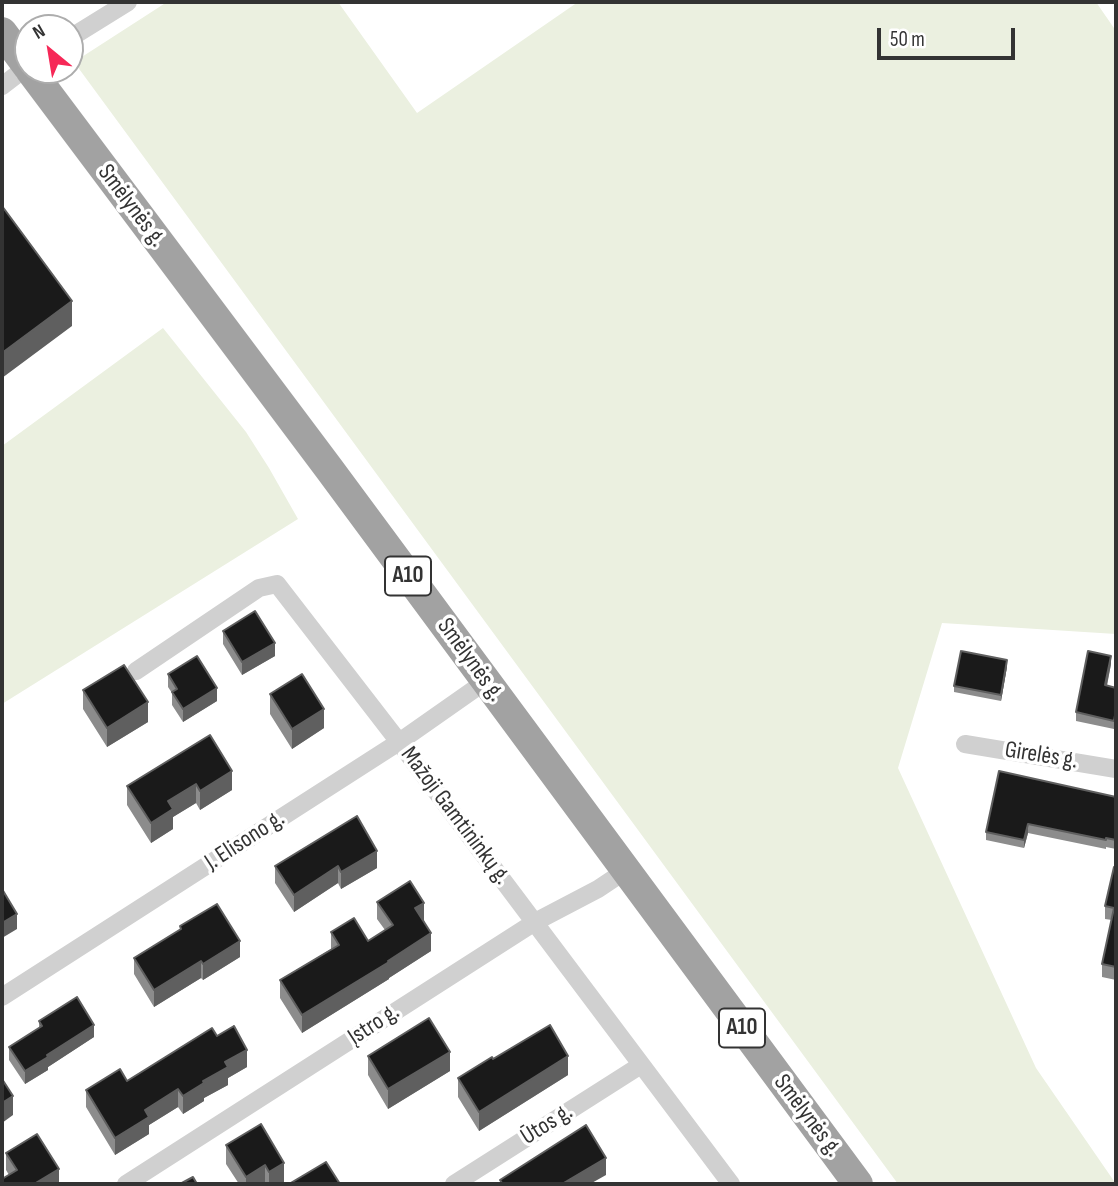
<!DOCTYPE html>
<html>
<head>
<meta charset="utf-8">
<style>
  body { margin:0 }
  #map { position:relative; width:1118px; height:1186px; overflow:hidden; background:#fff; font-family:"Sofia Sans Condensed",sans-serif }
  canvas { display:block }
  .frame { position:absolute; inset:0; border:4px solid #333; pointer-events:none }
  .north { position:absolute; left:14px; top:14px; width:70px; height:70px; box-sizing:border-box; background:#fff; border:2px solid #adadad; border-radius:50%; rotate:330deg; font-size:19px; font-weight:700; line-height:28px; text-align:center; color:#333 }
  .north::after { content:''; display:block; margin:auto; width:24px; height:32px; background:#f62857; clip-path:polygon(50% 0,100% 100%,50% 72%,0 100%) }
  .scale { position:absolute; left:877px; top:28px; width:138px; height:32px; box-sizing:border-box; border:4px solid #333; border-top:0; padding-left:9px; font-size:21px; line-height:24px; white-space:nowrap; color:#333; -webkit-text-stroke:5px #fff; paint-order:stroke }
</style>
</head>
<body>
<div id="map">
<canvas width="1118" height="1186"></canvas>
<div class="frame"></div>
<div class="north">N</div>
<div class="scale">50 m</div>
</div>
<script>
const g = document.querySelector('canvas').getContext('2d');
g.lineJoin = 'round';
function fillPath(path, color) { g.fillStyle = color; g.fill(path, 'evenodd'); }
const shape = rows => new Path2D(rows.map(r => 'M' + r).join(''));
function strokePath(path, color, width, dash) { g.strokeStyle = color; g.lineWidth = width; g.lineCap = dash ? 'butt' : 'round'; g.setLineDash(dash || []); g.stroke(path); }
function drawText(font, color, halo, rows, align = 'center') {
  g.font = font + ' "Sofia Sans Condensed",sans-serif'; g.lineWidth = 7; g.setLineDash([]); g.textBaseline = 'middle'; g.strokeStyle = halo; g.fillStyle = color; for (const [text, x, y, turn = 0] of rows) {
    g.save(); g.translate(x, y); g.rotate((+turn || 0) * Math.PI / 180); g.textAlign = isNaN(turn) ? turn : align; if (halo) g.strokeText(text, 0, 0); g.fillText(text, 0, 0); g.restore();
  }
}
fillPath(shape([
  [167,2,338,2,417,113,578,2,1096,2,1116,31,1116,634,942,623,898,768,1036,1068,1116,1184,898,1184,74,62],
  [163,328,246,432,269,468,298,519,2,704,2,446]
]), '#ebf0e0');
strokePath(shape([
  [70,38,128,2],
  [2,86,28,66],
  [136,671,259,588,277,584,399,742,731,1184],
  [965,744,1116,769],
  [2,997,399,742,486,681],
  [126,1184,535,922,598,889,625,871],
  [454,1184,641,1065]
]), '#d0d0d0', 18);
strokePath(shape([
  [2,32,28,67],
  [30,70,330,470,858,1184]
]), '#a2a2a2', 30);
fillPath(shape([
  [223,631,275,656,242,675,223,644],
  [1111,664,1107,686,1116,688,1116,718,1114,729,1076,721,1076,712],
  [1007,667,1001,701,954,692,954,686],
  [168,674,217,701,183,722,172,705,172,693,168,687],
  [83,690,148,722,107,747,83,709],
  [270,694,324,728,292,749,270,714],
  [210,735,232,790,200,810,196,803,173,817,173,829,151,843,127,805,127,786],
  [1116,797,1116,849,1106,847,1106,849,1028,833,1024,848,986,840,986,832],
  [275,866,377,868,341,889,338,883,294,912,275,883],
  [1116,868,1116,980,1102,977,1102,964,1112,920,1105,919,1105,906],
  [377,902,424,920,431,951,389,978,389,979,302,1033,280,998,280,980,331,949,331,932,368,941,385,930,377,919],
  [180,926,240,957,203,980,201,978,154,1007,134,974,134,958,180,930],
  [39,1021,94,1037,48,1067,48,1070,25,1084,9,1060,9,1047,39,1028],
  [217,1036,247,1067,228,1078,228,1085,204,1098,204,1101,183,1114,178,1107,149,1125,149,1134,115,1155,86,1107,86,1090,127,1081],
  [368,1056,450,1071,388,1109,368,1075],
  [493,1059,568,1075,479,1131,458,1097,458,1078],
  [261,1124,284,1182,280,1184,239,1184,226,1164,226,1145],
  [6,1153,59,1184,9,1175,6,1170]
]), '#8c8c8c');
fillPath(shape([
  [72,301,72,326,2,378,2,353],
  [275,643,275,656,242,675,242,662],
  [1111,656,1111,664,1105,694,1105,685],
  [1007,660,1007,667,1001,701,1001,695],
  [217,688,217,701,183,722,183,709],
  [148,702,148,722,107,747,107,728],
  [324,709,324,728,292,749,292,729],
  [232,771,232,790,200,810,200,791],
  [196,784,196,803,173,817,173,829,151,843,151,823,168,801],
  [1028,824,1028,833,1024,848,1024,840],
  [377,851,377,868,341,889,341,872],
  [338,866,338,883,294,912,294,895],
  [424,903,424,920,415,926,415,908],
  [17,914,17,929,2,938,2,923],
  [431,933,431,951,389,978,389,979,302,1033,302,1015],
  [240,941,240,957,203,980,203,964],
  [201,961,201,978,154,1007,154,990],
  [94,1025,94,1037,48,1067,48,1070,25,1084,25,1071,47,1055],
  [247,1050,247,1067,228,1078,228,1085,204,1098,204,1101,183,1114,183,1096,203,1081,225,1062],
  [450,1052,450,1071,388,1109,388,1089],
  [568,1056,568,1075,479,1131,479,1112],
  [178,1089,178,1107,149,1125,149,1134,115,1155,115,1138,145,1110],
  [13,1096,13,1115,2,1123,2,1103],
  [606,1158,606,1175,590,1184,562,1184],
  [284,1163,284,1182,280,1184,269,1184,269,1172],
  [265,1165,265,1184,246,1184,246,1177],
  [59,1169,59,1184,34,1184]
]), '#5f5f5f');
const building = shape([
  [2,206,72,301,2,353,2,206],
  [255,611,275,643,242,662,223,631,255,611],
  [961,651,1007,660,1001,695,954,686,961,651],
  [1088,651,1111,656,1105,685,1116,688,1116,710,1114,721,1076,712,1088,651],
  [197,656,217,688,183,709,172,692,177,689,168,674,197,656],
  [124,665,148,702,107,728,83,690,124,665],
  [302,674,324,709,292,729,270,694,302,674],
  [210,735,232,771,200,791,196,784,168,801,173,809,151,823,127,786,210,735],
  [999,771,1116,797,1116,840,1106,838,1106,840,1028,824,1024,840,986,832,999,771],
  [357,816,377,851,341,872,338,866,294,895,275,866,357,816],
  [1114,867,1116,868,1116,967,1102,964,1114,908,1105,906,1114,867],
  [410,881,424,903,415,908,431,933,388,961,389,962,302,1015,280,980,339,945,331,932,354,918,368,941,393,925,377,902,410,881],
  [2,889,17,914,2,923,2,889],
  [217,904,240,941,203,964,201,961,154,990,134,958,181,929,180,926,217,904],
  [77,997,94,1025,47,1055,48,1057,25,1071,9,1047,42,1026,39,1021,77,997],
  [429,1018,450,1052,388,1089,368,1056,429,1018],
  [550,1025,568,1056,479,1112,458,1078,492,1057,493,1059,550,1025],
  [234,1026,247,1050,225,1062,228,1067,203,1081,204,1083,183,1096,178,1089,145,1110,149,1117,115,1138,86,1090,120,1069,127,1081,212,1028,217,1036,234,1026],
  [2,1079,13,1096,2,1103,2,1079],
  [261,1124,284,1163,269,1172,265,1165,246,1177,226,1145,261,1124],
  [586,1125,606,1158,562,1184,500,1184,502,1183,500,1180,586,1125],
  [37,1134,59,1169,34,1184,2,1184,2,1179,17,1170,6,1153,37,1134],
  [326,1162,340,1184,289,1184,326,1162],
  [193,1177,197,1184,180,1184,193,1177]
]);
fillPath(building, '#1a1a1a');
strokePath(building, '#5f5f5f', 2);
for (const [x, y, w] of [
  [408,576,46],
  [742,1028,46]
]) { const box = new Path2D(); box.roundRect(x - w / 2, y - 19.5, w, 39, 5); g.fillStyle = '#fff'; g.fill(box); strokePath(box, '#333', 2); }
drawText('bold 23px', '#333', null, [
  ["A10",408,576],
  ["A10",742,1028]
]);
drawText('24px', '#333', '#fff', [
  ["Smėlynės g.",131,206,53],
  ["Smėlynės g.",470,660,54],
  ["Girelės g.",1041,756,9],
  ["Mažoji Gamtininkų g.",455,816,53],
  ["J. Elisono g.",245,841,-33],
  ["Įstro g.",374,1025,-33],
  ["Smėlynės g.",807,1116,53],
  ["Ūtos g.",547,1125,-32]
]);
</script>
</body>
</html>
